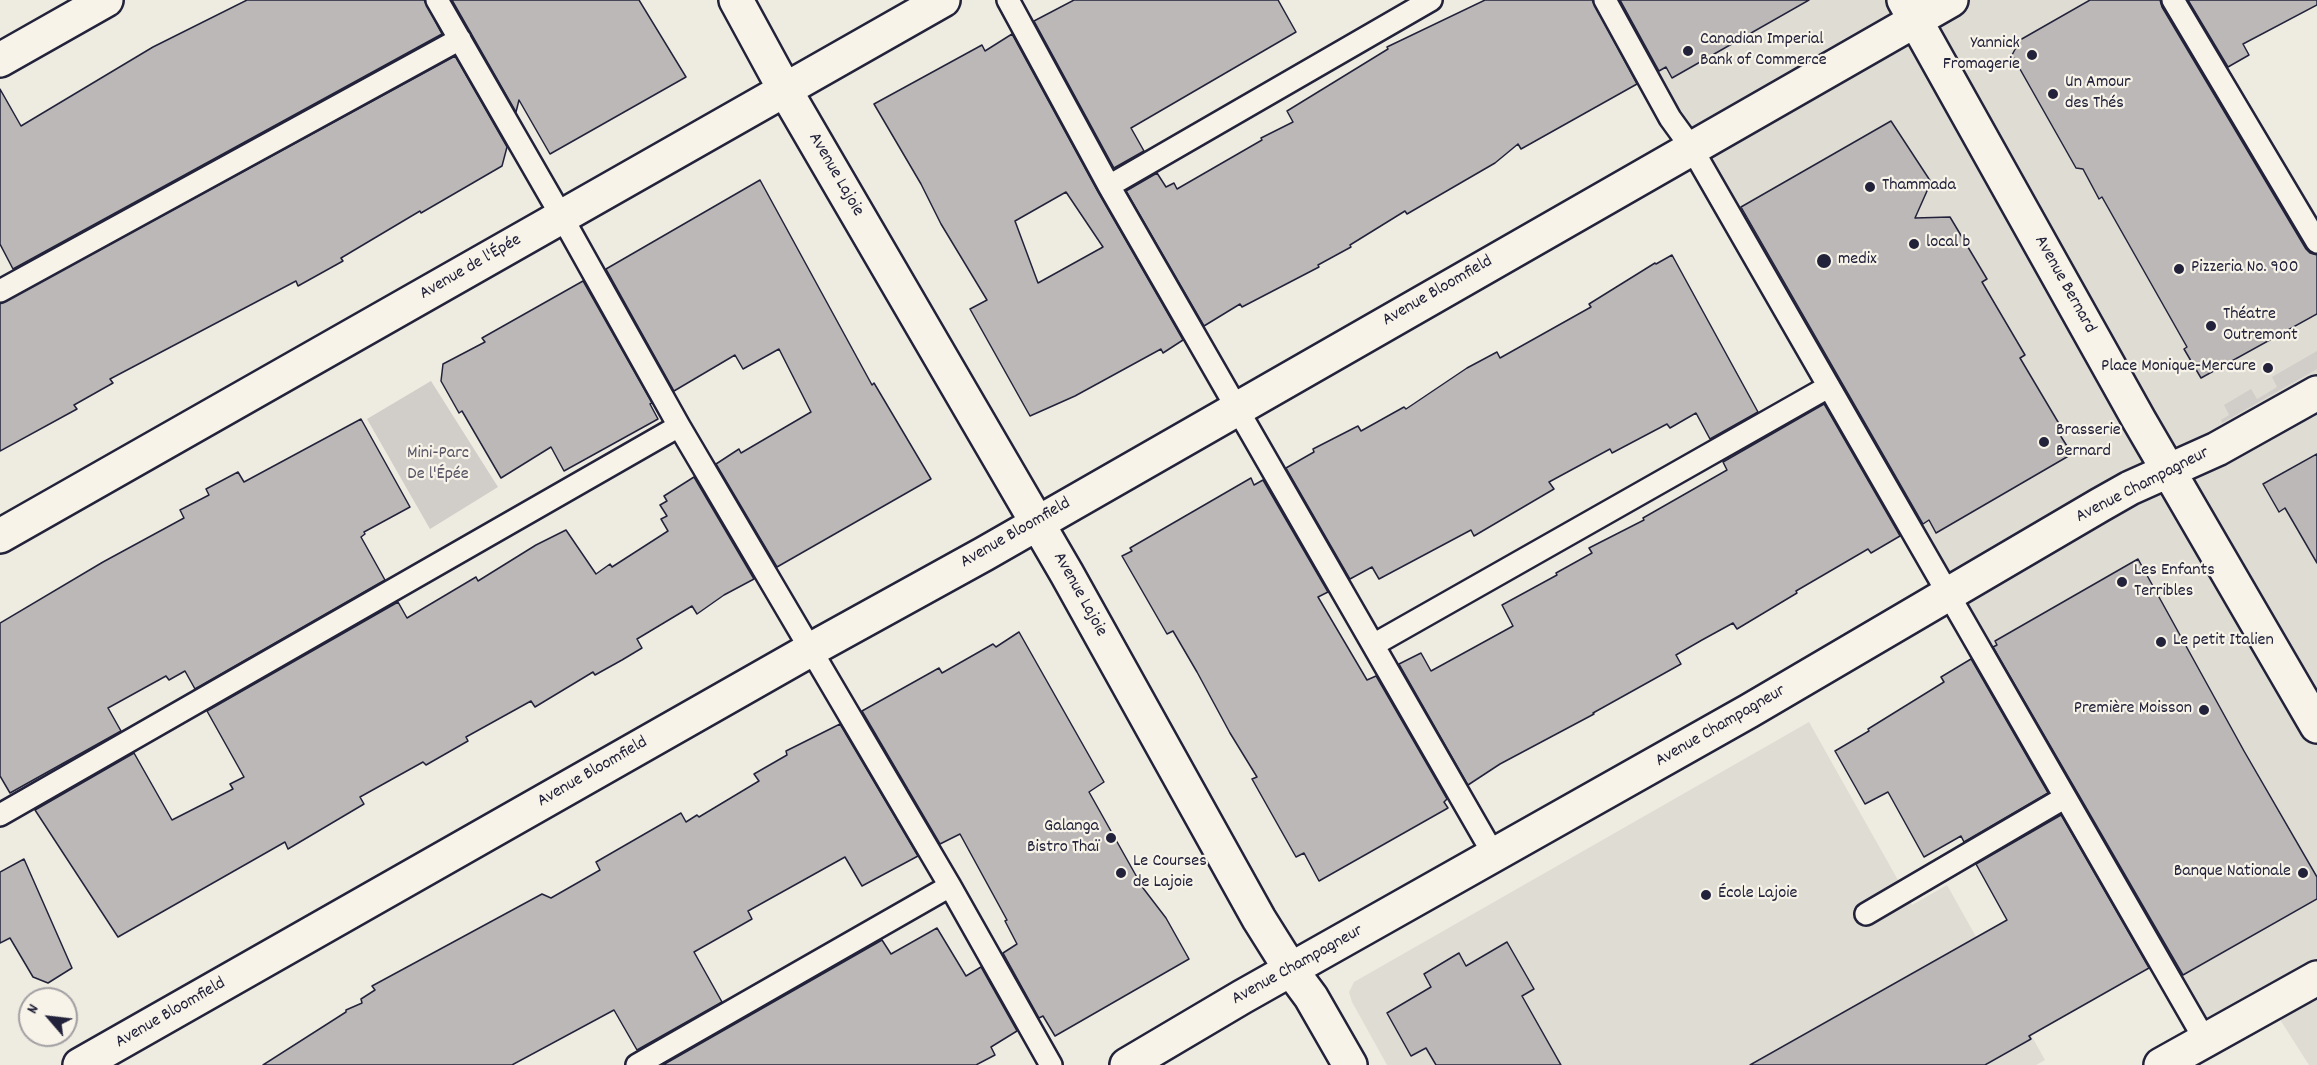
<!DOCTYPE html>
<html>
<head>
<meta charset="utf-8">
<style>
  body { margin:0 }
  #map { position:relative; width:2317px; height:1065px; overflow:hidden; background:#eeebe1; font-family:Dekko,sans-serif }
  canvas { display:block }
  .north { position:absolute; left:18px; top:987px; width:60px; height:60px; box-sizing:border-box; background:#f7f3e8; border:2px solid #a29fa3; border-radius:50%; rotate:298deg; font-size:16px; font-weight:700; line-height:24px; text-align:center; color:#22223b }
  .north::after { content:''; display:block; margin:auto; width:21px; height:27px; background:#22223b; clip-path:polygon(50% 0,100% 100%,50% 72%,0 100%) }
</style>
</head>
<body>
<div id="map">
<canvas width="2317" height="1065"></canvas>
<div class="north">N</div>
</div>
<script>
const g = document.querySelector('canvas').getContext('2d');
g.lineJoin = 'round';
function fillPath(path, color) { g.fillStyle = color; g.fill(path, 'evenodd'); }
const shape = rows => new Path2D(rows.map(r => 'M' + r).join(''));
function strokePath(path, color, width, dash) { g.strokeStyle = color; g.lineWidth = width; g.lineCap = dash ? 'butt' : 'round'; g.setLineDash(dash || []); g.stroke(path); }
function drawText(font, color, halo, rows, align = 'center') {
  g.font = font + ' Dekko,sans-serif'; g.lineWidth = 4.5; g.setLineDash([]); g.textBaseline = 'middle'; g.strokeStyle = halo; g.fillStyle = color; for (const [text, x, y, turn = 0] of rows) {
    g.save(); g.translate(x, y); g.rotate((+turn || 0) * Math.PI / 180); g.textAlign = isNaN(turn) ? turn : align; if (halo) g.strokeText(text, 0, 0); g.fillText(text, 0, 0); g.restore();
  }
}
fillPath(shape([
  [1605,0,2172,0,2317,247,2317,1065,2309,1065,2270,1004,2205,1040],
  [1809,722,1912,905,1947,885,2045,1060,2036,1065,1387,1065,1352,1002,1349,992,1354,982]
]), '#dfdcd4');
fillPath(shape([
  [2317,351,2317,369,2222,423,2221,420,2229,415,2224,405,2251,389,2257,399,2264,395,2277,387,2272,377],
  [431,381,498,487,430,529,367,419]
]), '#d1cdc9');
const building = shape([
  [247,0,424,0,442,34,13,269,0,244,0,89,21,126,153,47,247,0],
  [452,0,639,0,686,77,550,154,519,100,516,112,452,0],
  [1074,0,1278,0,1296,32,1131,128,1144,151,1114,168,1034,21,1074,0],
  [1485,0,1592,0,1637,84,1521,149,1518,144,1495,163,1407,214,1405,211,1350,245,1351,247,1318,265,1319,267,1242,307,1240,304,1204,326,1126,191,1157,173,1166,187,1174,183,1177,189,1262,140,1261,138,1293,122,1287,111,1388,49,1387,47,1485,0],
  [1620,0,1809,0,1672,78,1666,67,1659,71,1620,0],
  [2090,0,2160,0,2162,7,2306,249,2310,253,2317,255,2317,314,2201,378,2184,349,2187,347,2102,197,2099,199,2083,169,2076,168,2012,55,2020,40,2090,0],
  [2188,0,2317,0,2317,5,2243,44,2249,55,2228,67,2188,0],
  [1012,34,1098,192,1183,340,1163,353,1161,349,1075,396,1030,416,970,309,987,300,941,224,921,184,874,104,982,45,985,51,1012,34],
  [1066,192,1103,247,1038,283,1015,221,1066,192],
  [455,56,507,147,502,166,421,213,420,211,341,258,343,261,298,286,296,281,110,379,113,383,74,405,77,409,0,451,0,304,455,56],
  [1891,121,1931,182,1915,218,1950,217,1987,279,1982,282,2025,355,2020,358,2061,427,2060,435,2072,454,1936,533,1929,520,1923,524,1741,207,1891,121],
  [760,180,872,385,874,383,931,479,777,567,716,464,739,449,741,453,811,412,779,349,743,369,735,355,674,391,606,269,760,180],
  [1672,255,1758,412,1710,439,1696,413,1670,428,1667,424,1612,453,1610,449,1549,482,1554,489,1474,536,1471,530,1379,579,1372,567,1350,579,1286,468,1314,452,1313,449,1358,426,1361,431,1404,407,1406,409,1467,368,1497,352,1500,358,1591,307,1589,304,1655,263,1656,264,1672,255],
  [583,281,652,403,650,404,658,419,564,471,551,447,501,478,462,411,459,413,441,381,443,364,485,342,482,338,583,281],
  [1824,404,1900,536,1871,553,1868,549,1796,591,1797,593,1737,629,1733,623,1702,640,1676,655,1681,664,1593,713,1594,714,1500,764,1468,785,1399,664,1421,653,1431,671,1513,626,1502,605,1557,575,1556,573,1592,553,1589,548,1644,520,1643,518,1727,470,1723,462,1824,404],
  [361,419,410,507,364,532,365,534,361,537,385,580,195,689,185,671,169,680,166,676,108,708,121,731,10,793,0,776,0,623,103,562,184,518,180,510,209,495,206,489,238,472,244,482,361,419],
  [2317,454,2317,563,2285,508,2279,512,2263,484,2317,454],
  [694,477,754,579,724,595,697,614,692,606,637,639,642,648,622,660,595,675,593,672,535,707,531,701,466,737,468,741,426,765,423,762,360,797,364,804,288,849,285,842,118,937,35,810,134,753,172,820,233,789,230,784,244,777,207,711,398,602,407,618,476,577,478,581,536,545,566,530,596,574,610,564,612,567,668,531,661,519,667,516,660,505,667,501,664,496,694,477],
  [1251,478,1254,485,1263,480,1328,592,1318,597,1367,680,1376,676,1447,799,1444,802,1448,808,1319,881,1304,853,1296,857,1252,779,1257,777,1230,733,1197,672,1173,631,1167,634,1122,556,1132,551,1130,548,1251,478],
  [2138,559,2244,751,2317,877,2317,899,2183,975,1993,647,1997,645,1995,641,2138,559],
  [1019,632,1104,782,1089,792,1143,888,1166,918,1189,959,1055,1036,1043,1016,1039,1018,1003,953,1017,944,1005,921,1007,920,960,834,940,844,862,711,939,668,942,673,993,644,996,647,1019,632],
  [1971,659,2048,793,1964,842,1961,836,1924,857,1888,792,1865,804,1835,751,1869,731,1868,729,1944,682,1941,677,1971,659],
  [840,724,918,856,862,886,845,857,748,911,752,919,694,952,722,1002,637,1050,614,1010,512,1065,263,1065,346,1012,346,1010,362,1003,361,999,375,990,372,986,542,894,551,898,600,870,596,862,681,813,686,822,697,815,699,817,759,781,754,774,787,755,786,751,840,724],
  [2061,815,2149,968,2029,1036,2031,1039,1985,1065,1750,1065,2007,920,1976,864,2061,815],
  [24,859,72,968,48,983,33,977,10,938,0,943,0,872,24,859],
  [937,928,966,976,981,967,1017,1031,991,1047,995,1055,976,1065,663,1065,882,940,891,954,937,928],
  [1507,942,1534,989,1522,996,1561,1065,1436,1065,1426,1048,1411,1056,1387,1013,1431,987,1424,974,1459,953,1466,966,1507,942]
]);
fillPath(building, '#bbb8b7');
strokePath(building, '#22223b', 1.5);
const service = shape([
  [437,0,562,217,679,426,950,886,1051,1065],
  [1008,0,1109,186,1494,855],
  [1605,0,1670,118,1691,147,2205,1040],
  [2173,0,2317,242],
  [1109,186,1431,0],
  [0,291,460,39],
  [1375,644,1828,387],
  [0,815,679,426],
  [1866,914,2064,798],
  [637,1065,950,886]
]);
const minor = shape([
  [736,0,785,90,1067,574,1259,919,1291,970,1311,997,1350,1065],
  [1904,0,2139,420,2317,726],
  [0,60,106,0],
  [0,536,943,0],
  [80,1065,810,650,984,554,1951,0],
  [1127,1065,1242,997,1749,711,2100,505,2130,488,2217,449,2317,393],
  [2161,1065,2317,978]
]);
strokePath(service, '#22223b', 26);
strokePath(minor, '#22223b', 38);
strokePath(service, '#f7f3e8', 21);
strokePath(minor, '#f7f3e8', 33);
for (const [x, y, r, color] of [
  [1688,51,6,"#22223b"],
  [2032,55,6,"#22223b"],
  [2053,94,6,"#22223b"],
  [1870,187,6,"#22223b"],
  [1914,244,6,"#22223b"],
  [1824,261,8,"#22223b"],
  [2179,269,6,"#22223b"],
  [2211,326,6,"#22223b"],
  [2268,368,6,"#22223b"],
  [2044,442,6,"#22223b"],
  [2122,582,6,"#22223b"],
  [2161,642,6,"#22223b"],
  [2204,710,6,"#22223b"],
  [1111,838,6,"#22223b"],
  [1121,873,6,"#22223b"],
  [2303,873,6,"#22223b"],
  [1706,895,6,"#22223b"]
]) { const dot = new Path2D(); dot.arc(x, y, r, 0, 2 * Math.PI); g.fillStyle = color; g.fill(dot); strokePath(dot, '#f7f3e8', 2); }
drawText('18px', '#22223b', '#f7f3e8', [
  ["Canadian Imperial",1700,41],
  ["Bank of Commerce",1700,62],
  ["Yannick",2020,45,"right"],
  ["Fromagerie",2020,66,"right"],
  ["Un Amour",2065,84],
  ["des Thés",2065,105],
  ["Thammada",1882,187],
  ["local b",1926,244],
  ["medix",1838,261],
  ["Pizzeria No. 900",2191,269],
  ["Théatre",2223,316],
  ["Outremont",2223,337],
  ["Place Monique-Mercure",2256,368,"right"],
  ["Brasserie",2056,432],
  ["Bernard",2056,453],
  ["Les Enfants",2134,572],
  ["Terribles",2134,593],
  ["Le petit Italien",2173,642],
  ["Première Moisson",2192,710,"right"],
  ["Galanga",1099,828,"right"],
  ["Bistro Thaï",1099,849,"right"],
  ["Le Courses",1133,863],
  ["de Lajoie",1133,884],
  ["Banque Nationale",2291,873,"right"],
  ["École Lajoie",1718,895]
], 'left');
drawText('18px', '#22223b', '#f7f3e8', [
  ["Avenue Lajoie",835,175,60],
  ["Avenue de l'Épée",471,268,-30],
  ["Avenue Bernard",2064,285,61],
  ["Avenue Bloomfield",1438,292,-30],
  ["Avenue Champagneur",2143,486,-27],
  ["Avenue Bloomfield",1016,534,-30],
  ["Avenue Lajoie",1079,595,61],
  ["Avenue Champagneur",1721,727,-30],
  ["Avenue Bloomfield",593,773,-30],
  ["Avenue Champagneur",1298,966,-29],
  ["Avenue Bloomfield",171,1014,-30]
]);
drawText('18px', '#575566', '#f7f3e8', [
  ["Mini-Parc",438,455],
  ["De l'Épée",438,476]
]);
</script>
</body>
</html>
